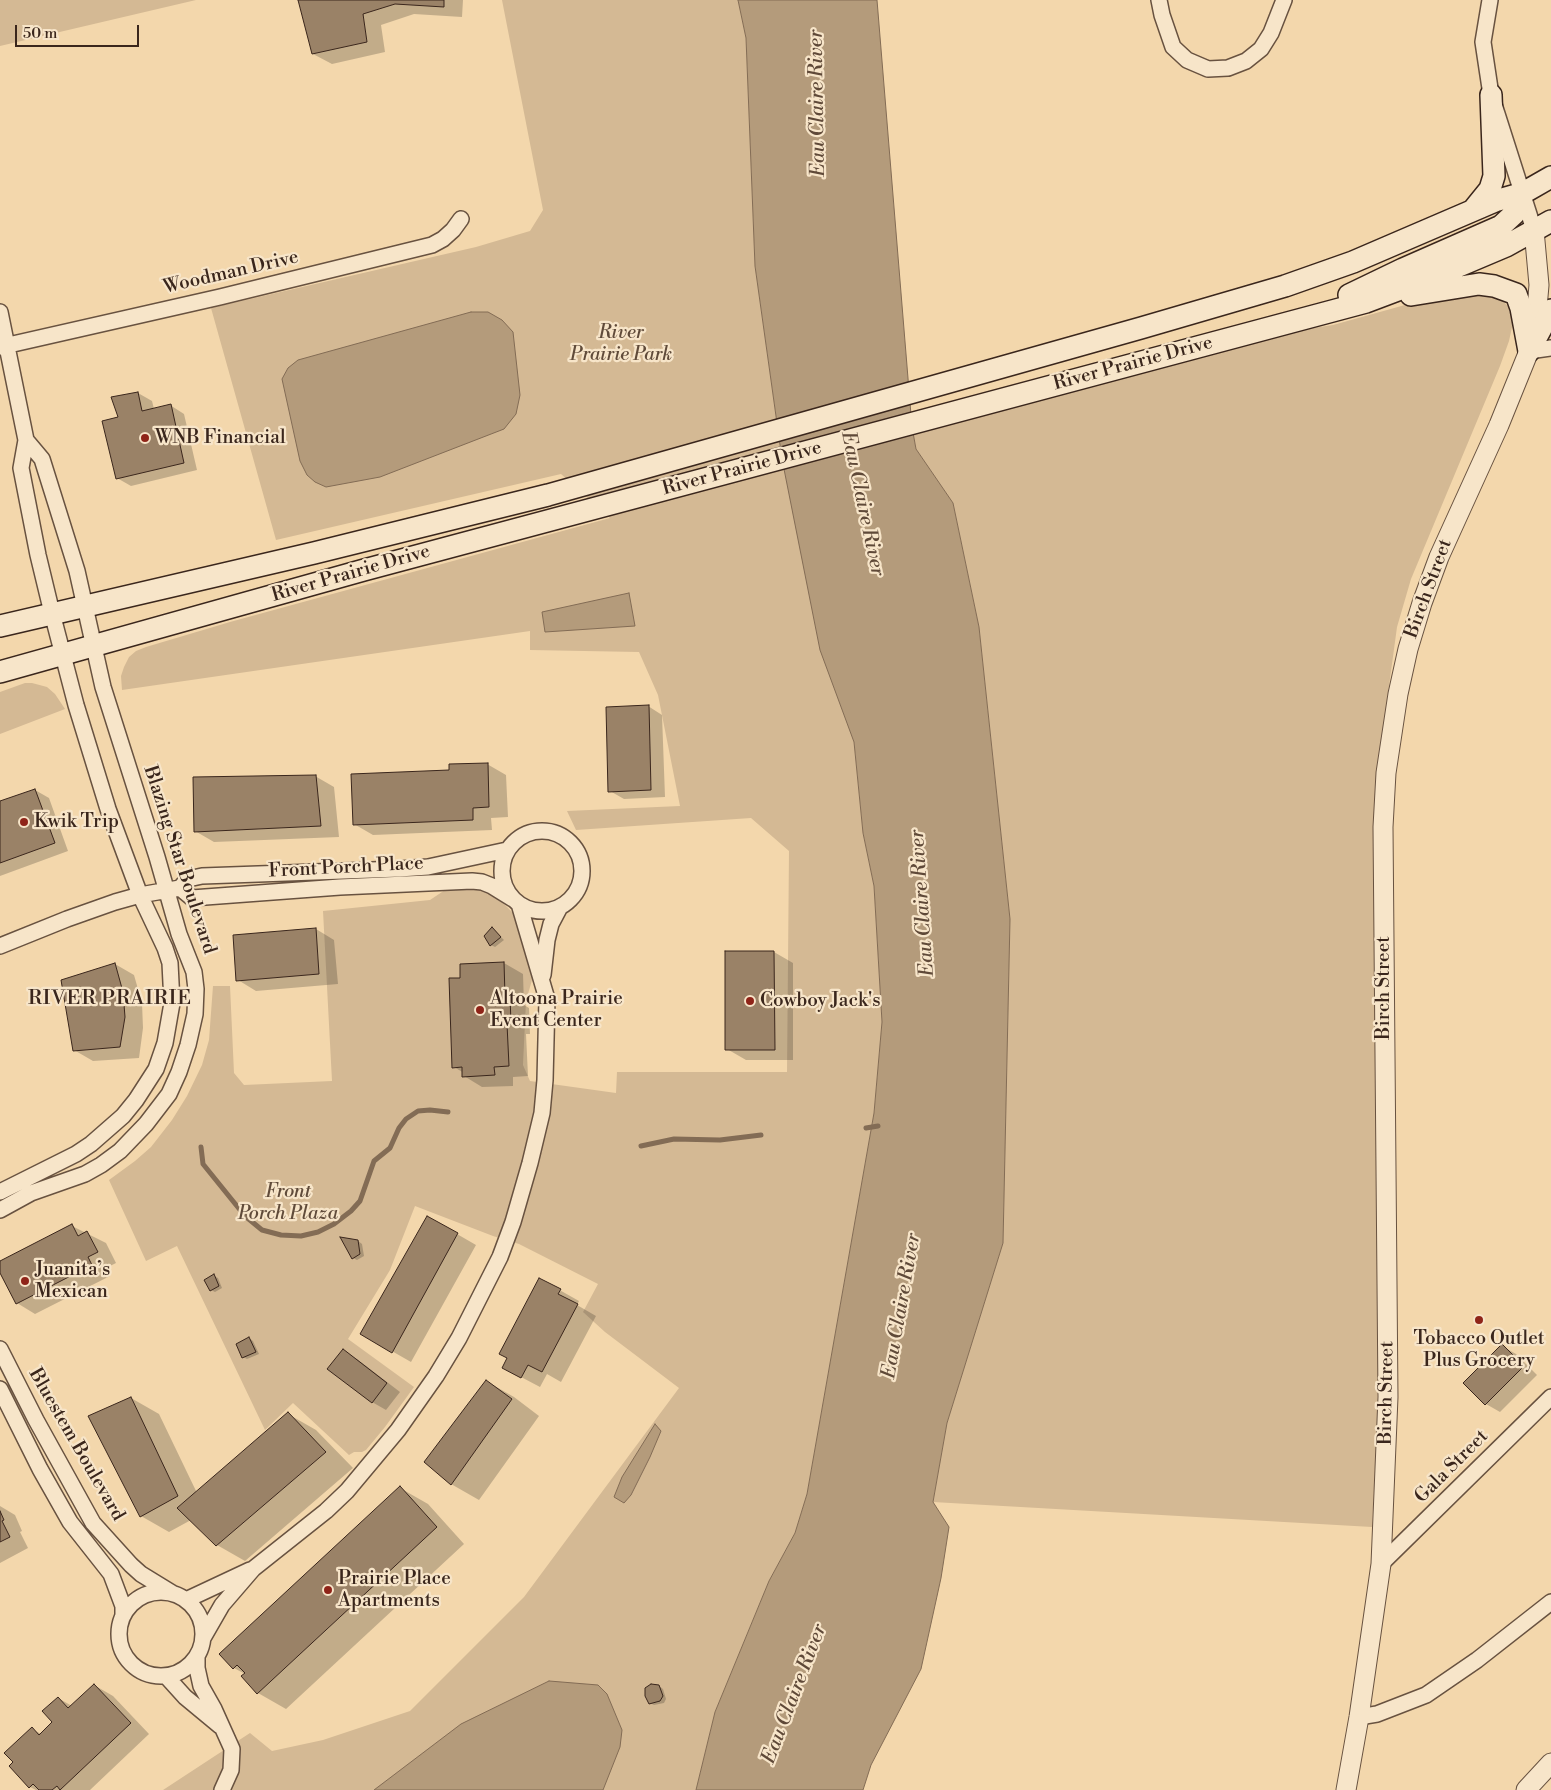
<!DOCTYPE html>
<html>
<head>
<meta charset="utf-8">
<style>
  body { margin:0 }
  #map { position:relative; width:1551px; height:1790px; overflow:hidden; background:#f3d7ac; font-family:"Libre Bodoni",serif }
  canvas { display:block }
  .scale { position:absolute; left:15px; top:25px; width:124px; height:22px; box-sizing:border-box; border:2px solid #3a261c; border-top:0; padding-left:6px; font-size:15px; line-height:18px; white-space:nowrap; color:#3a261c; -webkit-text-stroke:4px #f7e5c9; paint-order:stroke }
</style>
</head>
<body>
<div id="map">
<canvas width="1551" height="1790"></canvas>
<div class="scale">50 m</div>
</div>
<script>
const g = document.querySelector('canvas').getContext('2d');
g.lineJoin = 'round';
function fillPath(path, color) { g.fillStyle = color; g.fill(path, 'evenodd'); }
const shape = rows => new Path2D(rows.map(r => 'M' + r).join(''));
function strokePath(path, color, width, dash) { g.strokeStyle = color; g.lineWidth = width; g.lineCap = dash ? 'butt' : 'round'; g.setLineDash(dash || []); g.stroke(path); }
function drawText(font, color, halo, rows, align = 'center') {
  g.font = font + ' "Libre Bodoni",serif'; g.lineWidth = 4.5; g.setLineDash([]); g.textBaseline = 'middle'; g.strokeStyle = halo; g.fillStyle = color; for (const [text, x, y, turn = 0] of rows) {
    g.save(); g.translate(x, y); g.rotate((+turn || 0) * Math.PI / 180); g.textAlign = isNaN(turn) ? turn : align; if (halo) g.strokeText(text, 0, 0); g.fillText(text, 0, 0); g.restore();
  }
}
fillPath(shape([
  [0,0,196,0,0,46],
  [502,0,738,0,746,38,755,266,782,459,854,742,863,833,874,886,882,1022,874,1113,807,1494,795,1533,769,1581,715,1712,696,1790,163,1790,250,1733,272,1751,323,1740,410,1711,524,1597,679,1388,605,1332,583,1312,598,1284,519,1244,493,1236,415,1206,390,1270,348,1339,414,1387,385,1427,366,1450,362,1452,354,1452,349,1455,293,1403,265,1430,177,1246,146,1261,109,1180,135,1161,151,1147,172,1120,187,1096,202,1065,209,1040,213,986,230,986,234,1073,244,1085,332,1081,323,911,430,900,445,890,454,888,486,891,496,896,513,913,518,922,531,960,532,980,526,1001,523,1065,530,1081,616,1093,617,1072,787,1072,789,851,751,818,576,830,567,811,680,806,658,695,639,652,530,650,530,631,122,690,121,676,124,667,129,657,136,651,146,647,230,622,610,518,561,474,276,540,211,308,476,247,530,231,543,210],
  [1460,294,1497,295,1511,309,1514,318,1509,341,1500,366,1411,579,1397,627,1381,745,1374,835,1379,1322,1377,1428,1372,1527,933,1502,947,1423,1003,1243,1010,919,979,627,953,503,916,449,912,427,1268,335,1333,325,1405,305],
  [25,683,32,683,47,687,55,694,65,709,0,734,0,692]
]), '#d4b994');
const water = shape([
  [738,0,877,0,912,427,916,449,953,503,979,627,1010,919,1003,1243,947,1423,933,1502,949,1527,941,1578,921,1669,871,1765,863,1790,696,1790,715,1712,769,1581,795,1533,807,1494,874,1113,882,1022,874,886,863,833,854,742,820,650,782,459,755,266,746,38,738,0],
  [471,312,488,312,502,320,513,332,520,395,516,414,504,429,380,477,326,487,315,482,307,475,300,461,282,379,288,368,298,360,471,312],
  [629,593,635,626,545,632,542,612,629,593],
  [655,1424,661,1431,650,1457,631,1495,624,1503,614,1497,622,1477,655,1424],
  [549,1681,598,1685,607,1694,622,1730,620,1747,603,1790,374,1790,461,1724,549,1681]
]);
fillPath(water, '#b49b7b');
strokePath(water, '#836c55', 1);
fillPath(shape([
  [299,0,463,0,462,17,414,14,381,25,385,52,332,64,313,54],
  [138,393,152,401,154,409,170,405,184,414,197,470,131,486,117,478],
  [648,706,662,715,665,797,624,799,610,791],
  [487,764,506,775,508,817,491,818,492,830,373,835,354,824,451,771],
  [315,776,334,787,339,837,214,842,195,831],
  [35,790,49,798,68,851,0,876,0,803],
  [492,928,504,940,495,947,491,945],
  [316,929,334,940,338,984,256,991,238,980],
  [774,952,793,963,793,1060,746,1060,727,1049],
  [504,963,523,974,524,1005,529,1008,530,1034,526,1034,528,1076,513,1077,513,1086,482,1087,464,1076,464,1073,454,1067,462,979],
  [115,964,134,975,142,1003,143,1028,139,1058,93,1061,74,1050],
  [72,1226,106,1243,116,1263,106,1268,110,1276,35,1314,17,1303,0,1270,0,1263],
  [457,1234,476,1245,411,1362,362,1334],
  [358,1241,362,1244,364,1256,357,1260,353,1258],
  [214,1276,218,1278,222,1288,215,1292,211,1290],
  [540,1279,579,1301,577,1305,596,1316,561,1382,547,1374,540,1387,504,1368],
  [249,1338,253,1341,259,1354,247,1359,243,1357],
  [1502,1346,1516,1354,1537,1375,1500,1412,1486,1404],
  [343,1351,357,1359,400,1392,386,1410,372,1402],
  [486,1381,514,1397,539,1416,479,1500,451,1484],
  [131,1398,159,1414,197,1493,288,1414,316,1430,353,1468,245,1561,217,1545,191,1520,169,1532,141,1516],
  [400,1488,428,1504,464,1544,286,1709,258,1693,245,1674,234,1668,221,1654],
  [0,1506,15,1515,22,1531,20,1532,28,1548,0,1563],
  [94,1685,113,1696,149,1734,90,1790,36,1790,30,1787,32,1729,41,1734,54,1722,58,1698,72,1706],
  [659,1686,663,1689,666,1699,664,1703,654,1705,650,1703]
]), '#0003');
strokePath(shape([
  [866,1128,878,1126],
  [641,1146,674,1139,720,1140,761,1135],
  [201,1147,203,1164,245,1216,262,1230,281,1235,301,1236,318,1232,334,1224,351,1211,360,1201,374,1161,390,1148,399,1128,406,1119,418,1111,430,1110,448,1112]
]), '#836c55', 5);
const building = shape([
  [298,0,444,0,444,7,395,4,363,14,367,42,312,54,298,0],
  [138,392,142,411,171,404,184,463,116,479,102,421,118,417,111,397,138,392],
  [649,705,651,790,608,792,606,707,649,705],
  [488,763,489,807,473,808,473,820,353,825,351,774,449,770,449,764,488,763],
  [316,775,321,826,194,832,193,777,316,775],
  [35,789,55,843,0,863,0,801,35,789],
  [492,927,501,937,490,946,484,936,492,927],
  [316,928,319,974,236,981,233,935,316,928],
  [725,951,774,951,775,1050,725,1050,725,951],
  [504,962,505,996,510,995,511,1024,507,1024,509,1066,494,1067,495,1075,462,1077,462,1067,452,1068,449,978,460,978,460,964,504,962],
  [115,963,123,992,125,1017,120,1047,73,1051,61,980,115,963],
  [427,1216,458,1233,392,1353,360,1334,427,1216],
  [72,1224,78,1236,87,1231,98,1252,88,1257,92,1265,16,1304,0,1273,0,1261,72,1224],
  [340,1237,358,1240,360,1254,352,1259,340,1237],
  [214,1274,219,1286,210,1291,204,1280,214,1274],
  [539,1278,561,1289,558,1294,578,1304,542,1372,528,1365,521,1378,502,1368,507,1358,499,1354,539,1278],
  [249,1337,256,1352,242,1358,236,1344,249,1337],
  [1502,1344,1524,1366,1485,1405,1463,1383,1502,1344],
  [343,1349,387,1383,372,1403,327,1369,343,1349],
  [486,1380,512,1399,451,1485,424,1462,486,1380],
  [131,1397,178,1496,140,1517,88,1416,131,1397],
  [288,1412,326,1452,216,1546,177,1508,288,1412],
  [400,1486,437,1527,257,1694,241,1676,245,1673,237,1665,233,1669,219,1654,400,1486],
  [0,1511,4,1520,2,1521,10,1537,0,1542,0,1511],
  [94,1684,131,1723,60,1790,57,1786,52,1790,39,1790,33,1784,29,1788,9,1766,13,1762,4,1753,32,1727,39,1735,52,1722,42,1711,58,1697,68,1708,94,1684],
  [651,1684,659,1685,663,1696,660,1701,649,1704,645,1696,645,1688,651,1684]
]);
fillPath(building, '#9a8267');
strokePath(building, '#3a261c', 1);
const minor = shape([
  [1159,0,1162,15,1173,47,1187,60,1208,69,1228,68,1246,61,1261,49,1271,33,1284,0],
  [1490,0,1483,42,1491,95,1534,230],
  [0,312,26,440,21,468,38,555,52,613,76,705,108,809,140,895,165,948,170,963,172,1003,165,1043,156,1069,136,1100,123,1116,91,1144,76,1154,0,1192],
  [0,347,220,297,432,245,443,239,453,230,461,219],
  [1529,351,1551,348],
  '502 871a40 40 0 1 1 80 0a40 40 0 1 1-80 0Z',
  [180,888,192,898,340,887,472,881,482,882,492,886,513,899],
  [0,946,67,919,115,902,140,895,180,888,188,879,202,876,399,869,428,867,507,850],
  [543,975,547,940,551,924,560,907],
  [0,1210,31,1193,85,1174,101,1165,120,1151,146,1124,169,1094,179,1072,188,1045,195,1014,196,989,194,972,179,934,157,857,103,687,77,571,42,459,26,440],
  [0,1349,36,1420,93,1523,131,1565,141,1574,172,1593],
  [0,1389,40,1469,70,1522,111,1574,123,1606,123,1616],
  [1381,1564,1551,1397],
  '119 1634a42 42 0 1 1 84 0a42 42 0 1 1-84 0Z',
  [186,1600,250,1570],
  [203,1638,222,1605,253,1569,326,1511,347,1491,398,1430,436,1376,459,1338,500,1257,513,1222,530,1163,542,1113,545,1080,547,999,519,904],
  [197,1657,197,1668,201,1686,214,1709,232,1749,231,1770,222,1790],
  [166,1676,185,1697,220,1726],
  [1359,1717,1377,1714,1426,1695,1477,1660,1551,1602]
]);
const tertiary = shape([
  [1346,1790,1359,1717,1381,1564,1388,1397,1383,827,1386,773,1398,694,1408,649,1422,603,1439,557,1499,425,1529,351,1536,320,1539,285,1534,230],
  [1526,1790,1551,1763]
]);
const secondary = shape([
  [1473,210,1490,189,1494,176,1491,95],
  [1349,295,1403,269,1501,226,1514,214,1523,193],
  [1411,295,1479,284,1494,286,1516,294,1521,308,1529,351],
  [1529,351,1551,310],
  [0,626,314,553,548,495,1141,328,1285,286,1353,262,1495,201,1523,193,1551,177],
  [0,672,364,570,1366,302,1435,276,1506,246,1551,221]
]);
strokePath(minor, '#685240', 18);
strokePath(tertiary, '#685240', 21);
strokePath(secondary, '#3a261c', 24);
strokePath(minor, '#f7e5c9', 15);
strokePath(tertiary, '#f7e5c9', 19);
strokePath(secondary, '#f7e5c9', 21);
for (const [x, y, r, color] of [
  [145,438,5,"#8f2418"],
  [24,822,5,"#8f2418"],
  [750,1001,5,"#8f2418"],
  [480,1010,5,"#8f2418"],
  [25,1281,5,"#8f2418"],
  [1479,1320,5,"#8f2418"],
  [328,1590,5,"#8f2418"]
]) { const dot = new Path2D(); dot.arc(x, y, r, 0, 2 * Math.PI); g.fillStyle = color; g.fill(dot); strokePath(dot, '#f7e5c9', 2); }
drawText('19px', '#3a261c', '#f7e5c9', [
  ["Woodman Drive",231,273,-13],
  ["River Prairie Drive",1133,364,-15],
  ["River Prairie Drive",742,469,-15],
  ["River Prairie Drive",351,574,-16],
  ["Birch Street",1429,589,-70],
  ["Blazing Star Boulevard",179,860,72],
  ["Front Porch Place",346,868,-3],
  ["Birch Street",1384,988,-90],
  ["Birch Street",1387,1393,-89],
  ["Bluestem Boulevard",76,1445,60],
  ["Gala Street",1452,1467,-45]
]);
drawText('italic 19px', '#604b3a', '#f7e5c9', [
  ["River",621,333],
  ["Prairie Park",621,355],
  ["Front",288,1192],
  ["Porch Plaza",288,1214]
]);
drawText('19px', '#3a261c', '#f7e5c9', [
  ["WNB Financial",155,438],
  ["Kwik Trip",34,822],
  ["Altoona Prairie",490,999],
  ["Event Center",490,1021],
  ["Cowboy Jack's",760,1001],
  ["Juanita’s",35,1270],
  ["Mexican",35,1292],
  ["Tobacco Outlet",1479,1339,"center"],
  ["Plus Grocery",1479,1361,"center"],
  ["Prairie Place",338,1579],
  ["Apartments",338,1601]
], 'left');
drawText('italic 20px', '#5f4938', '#f7e5c9', [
  ["Eau Claire River",818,103,-91],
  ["Eau Claire River",862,504,78],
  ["Eau Claire River",923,903,-94],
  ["Eau Claire River",902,1306,-80],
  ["Eau Claire River",795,1694,-69]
]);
g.letterSpacing = '1px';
drawText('20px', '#3a261c', '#f7e5c9', [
  ["RIVER PRAIRIE",110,999]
]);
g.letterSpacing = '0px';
</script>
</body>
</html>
